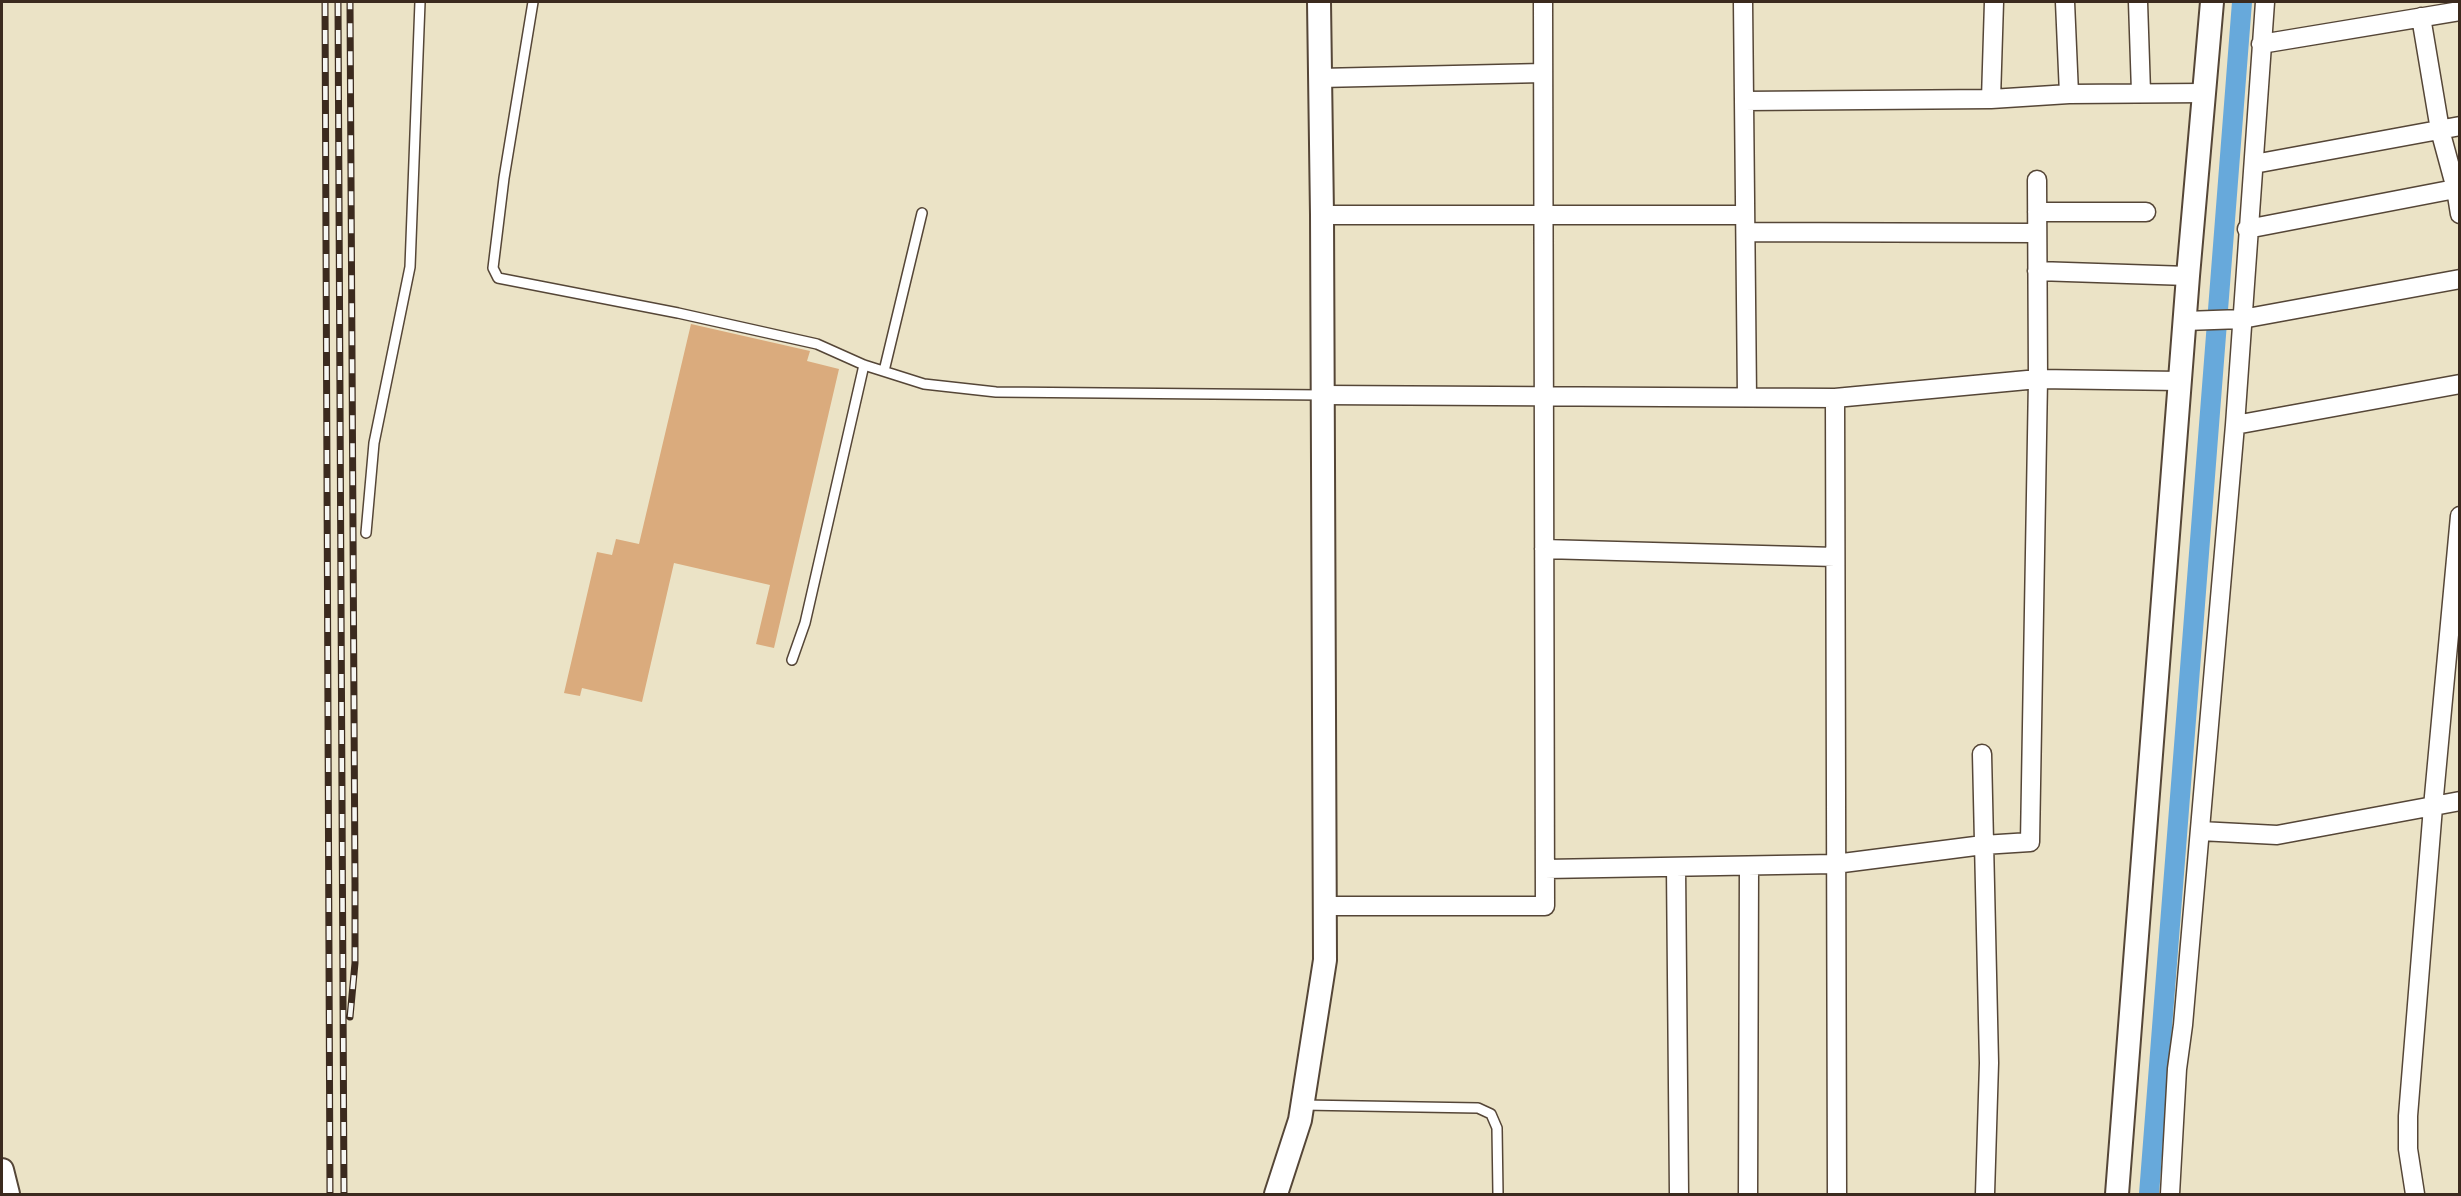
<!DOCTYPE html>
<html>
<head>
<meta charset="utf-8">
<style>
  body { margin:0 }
  #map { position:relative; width:2461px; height:1196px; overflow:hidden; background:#ebe3c6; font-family:"Indie Flower",sans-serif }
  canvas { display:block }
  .frame { position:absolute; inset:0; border:3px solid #3b2a1e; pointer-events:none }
</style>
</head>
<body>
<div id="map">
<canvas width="2461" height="1196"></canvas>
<div class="frame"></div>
</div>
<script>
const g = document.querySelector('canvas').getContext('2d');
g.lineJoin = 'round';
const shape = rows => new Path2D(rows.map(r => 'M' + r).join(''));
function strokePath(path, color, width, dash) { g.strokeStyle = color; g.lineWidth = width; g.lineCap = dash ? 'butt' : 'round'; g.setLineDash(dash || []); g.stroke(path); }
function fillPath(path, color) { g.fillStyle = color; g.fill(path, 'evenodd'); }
strokePath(shape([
  [2149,1194,2242,2]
]), '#67a9db', 20);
fillPath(shape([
  [691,324,810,351,807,361,839,369,774,648,756,644,770,585,674,563,642,702,582,688,580,696,564,693,597,552,612,555,616,539,639,544]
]), '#daab7d');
const service = shape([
  [533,2,504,178,493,268,498,278,678,313,817,344,864,365,924,384,996,392,1322,395],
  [884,371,922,213],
  [366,533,374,443,410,267,420,2],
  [792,660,805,623,864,365],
  [1303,1105,1478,1108,1491,1114,1497,1128,1498,1194]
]);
const minor = shape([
  [1743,2,1747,397],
  [2065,2,2069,94],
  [2138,2,2141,92],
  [2421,17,2440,130,2456,189,2460,214],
  [2261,44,2460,11],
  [1320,78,1543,73],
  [1991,99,1994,2],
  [1744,101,1991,99,2069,94,2204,93],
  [2254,164,2460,126],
  [2037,212,2146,212],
  [1322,215,1745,215],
  [2247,229,2460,188],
  [1746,232,2037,233],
  [2037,271,2188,276],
  [2185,321,2242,319,2460,279],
  [1323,395,1835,398,2038,379,2180,381],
  [1835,398,1837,1194],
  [2235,425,2460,384],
  [1544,549,1835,557],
  [1982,754,1989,1063,1985,1194],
  [2200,831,2277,835,2460,801],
  [1676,867,1679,1194],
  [1545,869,1835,864,1983,845,2030,842,2038,379,2037,180],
  [1325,906,1545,906,1543,2],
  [1748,1194,1749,866],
  [2170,1194,2177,1069,2183,1025,2235,425,2265,2],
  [2415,1194,2408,1149,2408,1116,2433,807,2460,516]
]);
const tertiary = shape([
  [2,1170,8,1194],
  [1276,1194,1300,1120,1325,960,1322,215,1319,2],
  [2117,1194,2188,276,2212,2]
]);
strokePath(service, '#554637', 12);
strokePath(minor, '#554637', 21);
strokePath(tertiary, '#554637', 26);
strokePath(service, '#fff', 9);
strokePath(minor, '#fff', 18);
strokePath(tertiary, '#fff', 22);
const rail = shape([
  [325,2,330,1194],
  [338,2,344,1194],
  [350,1017,355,963,355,883,350,2]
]);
strokePath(rail, '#3b2a1e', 7);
strokePath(rail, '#f6f6f2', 4.5, [14]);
</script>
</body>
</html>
